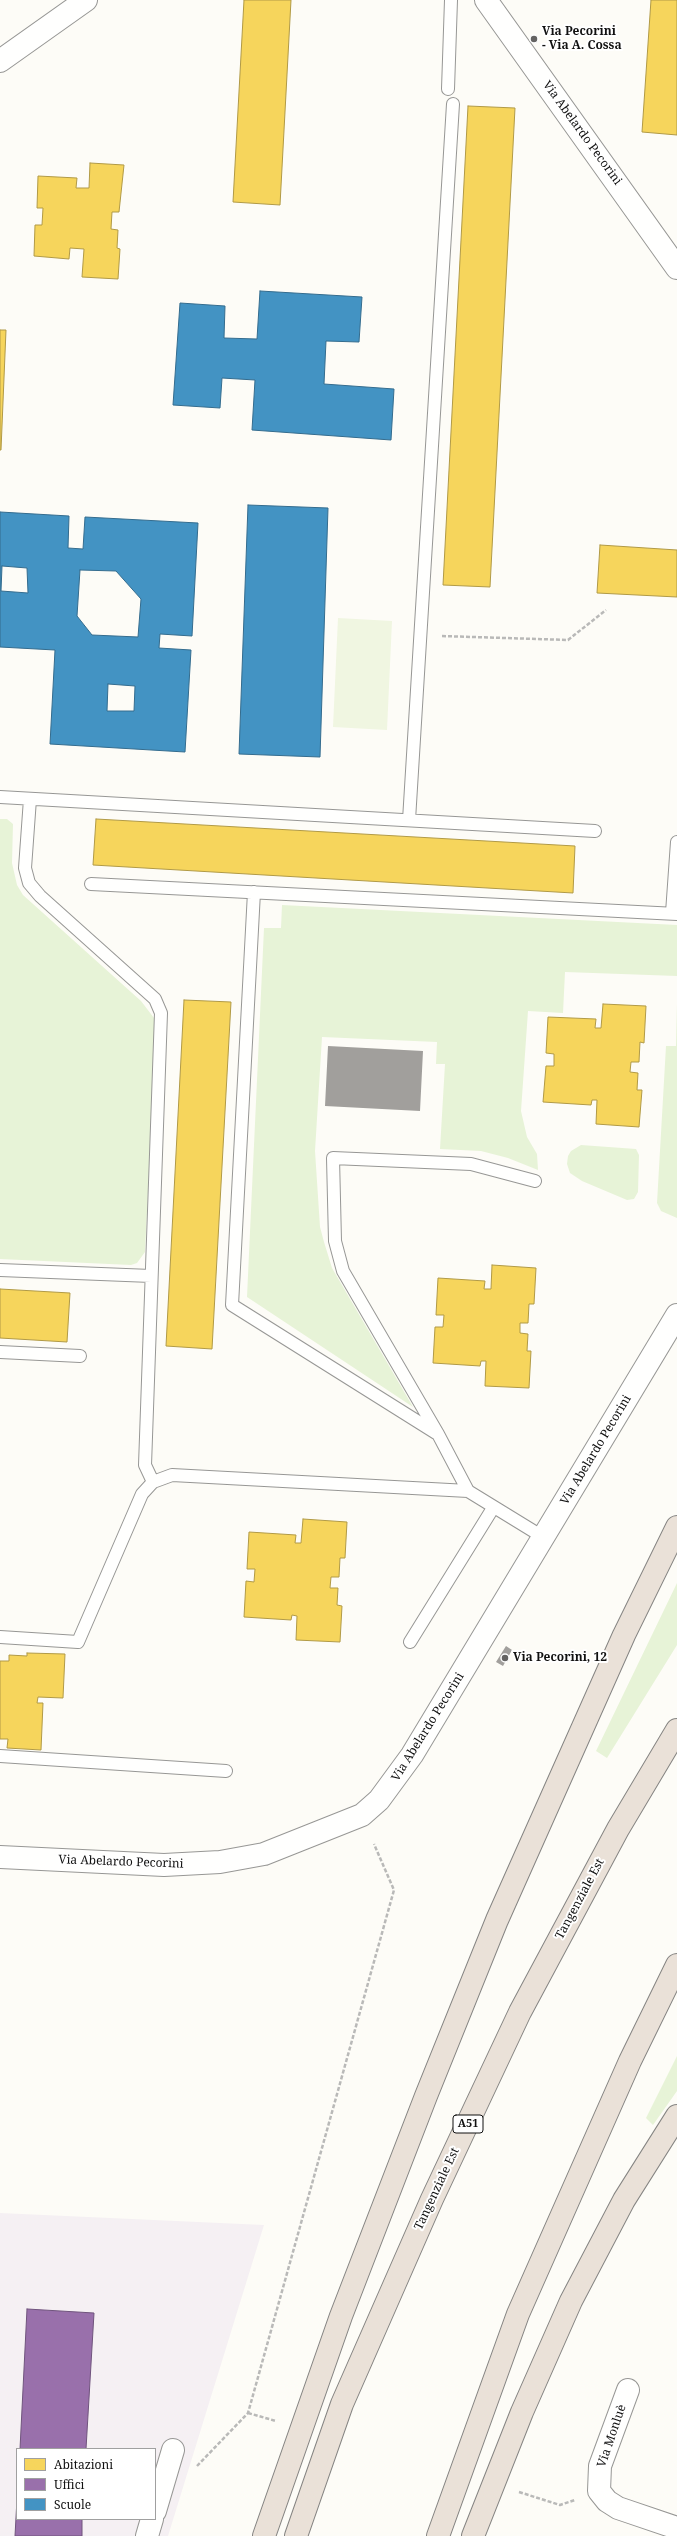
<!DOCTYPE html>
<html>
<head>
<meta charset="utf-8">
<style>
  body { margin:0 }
  #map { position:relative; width:677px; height:2536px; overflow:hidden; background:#fdfcf7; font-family:"Noto Serif",serif }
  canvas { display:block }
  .legend { position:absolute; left:16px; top:2448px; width:140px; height:72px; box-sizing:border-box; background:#fff; border:1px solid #a0a0a0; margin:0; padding:5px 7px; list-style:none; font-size:12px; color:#111 }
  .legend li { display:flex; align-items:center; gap:8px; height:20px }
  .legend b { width:20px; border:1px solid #a0a0a0 }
</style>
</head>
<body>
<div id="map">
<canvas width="677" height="2536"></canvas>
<ul class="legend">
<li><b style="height:11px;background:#f6d55c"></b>Abitazioni</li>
<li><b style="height:11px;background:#9970ab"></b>Uffici</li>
<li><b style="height:11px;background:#4393c3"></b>Scuole</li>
</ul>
</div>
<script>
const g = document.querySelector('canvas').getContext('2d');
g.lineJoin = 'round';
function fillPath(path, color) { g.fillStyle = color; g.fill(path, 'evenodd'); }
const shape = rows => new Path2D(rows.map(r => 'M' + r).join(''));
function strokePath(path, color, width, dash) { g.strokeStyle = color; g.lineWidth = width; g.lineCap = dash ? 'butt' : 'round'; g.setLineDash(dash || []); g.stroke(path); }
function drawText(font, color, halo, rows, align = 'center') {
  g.font = font + ' "Noto Serif",serif'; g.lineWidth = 4; g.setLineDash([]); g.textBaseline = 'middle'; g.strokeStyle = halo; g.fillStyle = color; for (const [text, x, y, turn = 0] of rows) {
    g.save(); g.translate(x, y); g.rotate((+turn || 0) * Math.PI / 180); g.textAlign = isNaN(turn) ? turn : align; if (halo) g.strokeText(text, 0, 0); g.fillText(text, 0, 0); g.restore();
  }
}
fillPath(shape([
  [0,2213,264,2225,168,2536,0,2536],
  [17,2449,155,2449,155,2519,17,2519]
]), '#f5f0f3');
fillPath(shape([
  [0,819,7,819,13,824,12,863,17,885,23,895,141,1001,154,1018,156,1029,145,1252,137,1263,131,1265,0,1259],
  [282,905,677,925,677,976,565,972,563,1013,528,1011,521,1111,527,1137,537,1154,538,1170,508,1158,481,1151,440,1149,445,1064,436,1064,437,1042,322,1037,315,1151,320,1227,324,1242,332,1268,413,1407,247,1297,264,928,281,928],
  [677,1003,677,1218,661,1211,657,1203,666,1046,676,1046],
  [581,1145,636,1149,639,1155,638,1192,634,1199,627,1200,582,1181,570,1173,567,1164,568,1156,571,1151],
  [677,1583,677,1645,607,1758,596,1751],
  [677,2056,677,2091,653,2125,646,2118]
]), '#e7f3d7');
fillPath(shape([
  [338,618,392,621,387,730,333,727]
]), '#f0f6e1');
const homes = shape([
  [244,0,291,0,280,205,233,202,244,0],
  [651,0,677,0,677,135,642,132,651,0],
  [468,106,515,108,490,587,443,585,468,106],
  [90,163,124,165,119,212,112,212,111,229,118,230,117,248,120,249,118,279,82,277,84,249,70,248,69,259,34,256,35,225,42,225,43,208,37,208,38,176,77,178,76,188,89,188,90,163],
  [0,330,6,330,1,450,0,450,0,330],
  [600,545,677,550,677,597,597,593,600,545],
  [96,819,575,846,573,893,93,865,96,819],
  [184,1000,231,1002,212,1349,166,1346,184,1000],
  [603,1004,646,1006,644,1043,640,1042,639,1062,631,1062,630,1072,638,1073,637,1090,642,1090,639,1127,596,1124,597,1100,592,1100,591,1105,543,1102,546,1066,554,1066,554,1054,546,1053,548,1017,596,1019,595,1028,601,1028,603,1004],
  [492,1265,536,1268,534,1304,529,1304,528,1323,520,1323,520,1333,528,1334,527,1351,531,1351,529,1388,485,1386,486,1361,481,1361,480,1366,433,1363,435,1327,443,1327,444,1315,436,1315,438,1278,485,1281,484,1289,491,1289,492,1265],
  [0,1289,70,1293,67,1342,0,1338,0,1289],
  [303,1519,347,1522,345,1558,340,1558,339,1577,331,1577,330,1588,338,1588,337,1605,342,1606,340,1642,296,1640,297,1616,292,1615,291,1620,244,1617,246,1581,254,1582,255,1569,247,1569,249,1532,296,1535,295,1543,301,1543,303,1519],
  [27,1653,65,1654,63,1698,38,1697,37,1703,43,1703,41,1750,7,1748,8,1739,0,1739,0,1661,9,1661,9,1655,27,1656,27,1653]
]);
fillPath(homes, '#f6d55c');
strokePath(homes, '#b19a46', 1);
const offices = shape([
  [27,2309,94,2313,86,2449,20,2449,27,2309],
  [17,2499,17,2519,82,2519,82,2536,15,2536,17,2499]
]);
fillPath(offices, '#9970ab');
strokePath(offices, '#70547d', 1);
const schools = shape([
  [260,291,362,297,359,342,326,341,324,384,394,389,391,440,252,430,255,380,222,378,220,408,173,405,180,303,225,306,224,338,257,339,260,291],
  [248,505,328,508,320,757,239,754,248,505],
  [0,512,69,516,68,548,83,549,85,517,198,523,192,636,160,634,159,648,191,650,185,752,50,744,55,650,0,647,0,512],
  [2,566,27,568,28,593,1,591,2,566],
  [80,570,116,571,141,599,138,637,92,635,77,616,80,570],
  [108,684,135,686,134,711,107,711,108,684]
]);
fillPath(schools, '#4393c3');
strokePath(schools, '#346c8e', 1);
fillPath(shape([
  [328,1046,423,1051,420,1111,325,1106],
  [506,1646,512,1650,503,1666,496,1662]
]), '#a19f9c');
const lane = shape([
  [448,89,451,0],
  [0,797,595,831],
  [30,799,25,868,29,883,40,896,155,999,161,1013,145,1465,153,1482],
  [409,820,453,104],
  [91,884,677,914],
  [254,892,232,1305,436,1433],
  [672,913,677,842],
  [535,1181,471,1164,333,1158,335,1241,343,1271,438,1434,468,1491,543,1537],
  [0,1270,151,1276],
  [0,1352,80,1356],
  [0,1637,78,1642,142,1494,153,1482,172,1475,468,1491],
  [410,1642,493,1508],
  [0,1756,226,1771]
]);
const street = shape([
  [486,0,677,268],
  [0,61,86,0],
  [0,1857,164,1865,220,1862,264,1854,362,1815,379,1800,412,1755,677,1315],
  [628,2390,600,2466,599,2491,607,2501,618,2508,677,2528],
  [155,2511,173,2450],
  [147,2536,152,2519]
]);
const highway = shape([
  [264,2536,341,2316,426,2096,497,1920,624,1635,677,1527],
  [296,2536,342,2404,432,2199,520,2012,618,1829,677,1730],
  [438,2536,518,2314,630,2061,677,1965],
  [473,2536,522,2412,571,2301,624,2200,677,2116]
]);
strokePath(lane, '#979795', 14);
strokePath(street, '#979795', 24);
strokePath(highway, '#858482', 24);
strokePath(shape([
  [442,636,568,640,606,610],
  [248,2413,276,2421],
  [197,2466,248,2413,394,1890,374,1844],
  [519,2492,560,2505,575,2500]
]), '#b9b9b8', 2.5, [4, 2]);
strokePath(lane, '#fffffe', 12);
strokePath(street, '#fffffe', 22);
strokePath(highway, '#eae1d8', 22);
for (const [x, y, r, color] of [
  [534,39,4,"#646362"],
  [505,1658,4,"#646362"]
]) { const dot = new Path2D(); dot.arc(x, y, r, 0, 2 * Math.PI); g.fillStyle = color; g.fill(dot); strokePath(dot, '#fff', 1.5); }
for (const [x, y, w] of [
  [468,2124,30]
]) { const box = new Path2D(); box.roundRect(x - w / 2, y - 9, w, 18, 3); g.fillStyle = '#fff'; g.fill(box); strokePath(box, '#111', 1); }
drawText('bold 11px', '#111', null, [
  ["A51",468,2124]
]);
drawText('bold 12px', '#111', '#fff', [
  ["Via Pecorini",542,32],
  ["- Via A. Cossa",542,46],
  ["Via Pecorini, 12",513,1658]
], 'left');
drawText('12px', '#111', '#fff', [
  ["Via Abelardo Pecorini",582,133,54],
  ["Via Abelardo Pecorini",596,1450,-59],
  ["Via Abelardo Pecorini",428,1727,-58],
  ["Via Abelardo Pecorini",121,1862,2],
  ["Tangenziale Est",580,1899,-62],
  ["Tangenziale Est",437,2189,-65],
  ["Via Monluè",612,2436,-71]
]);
</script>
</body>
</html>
